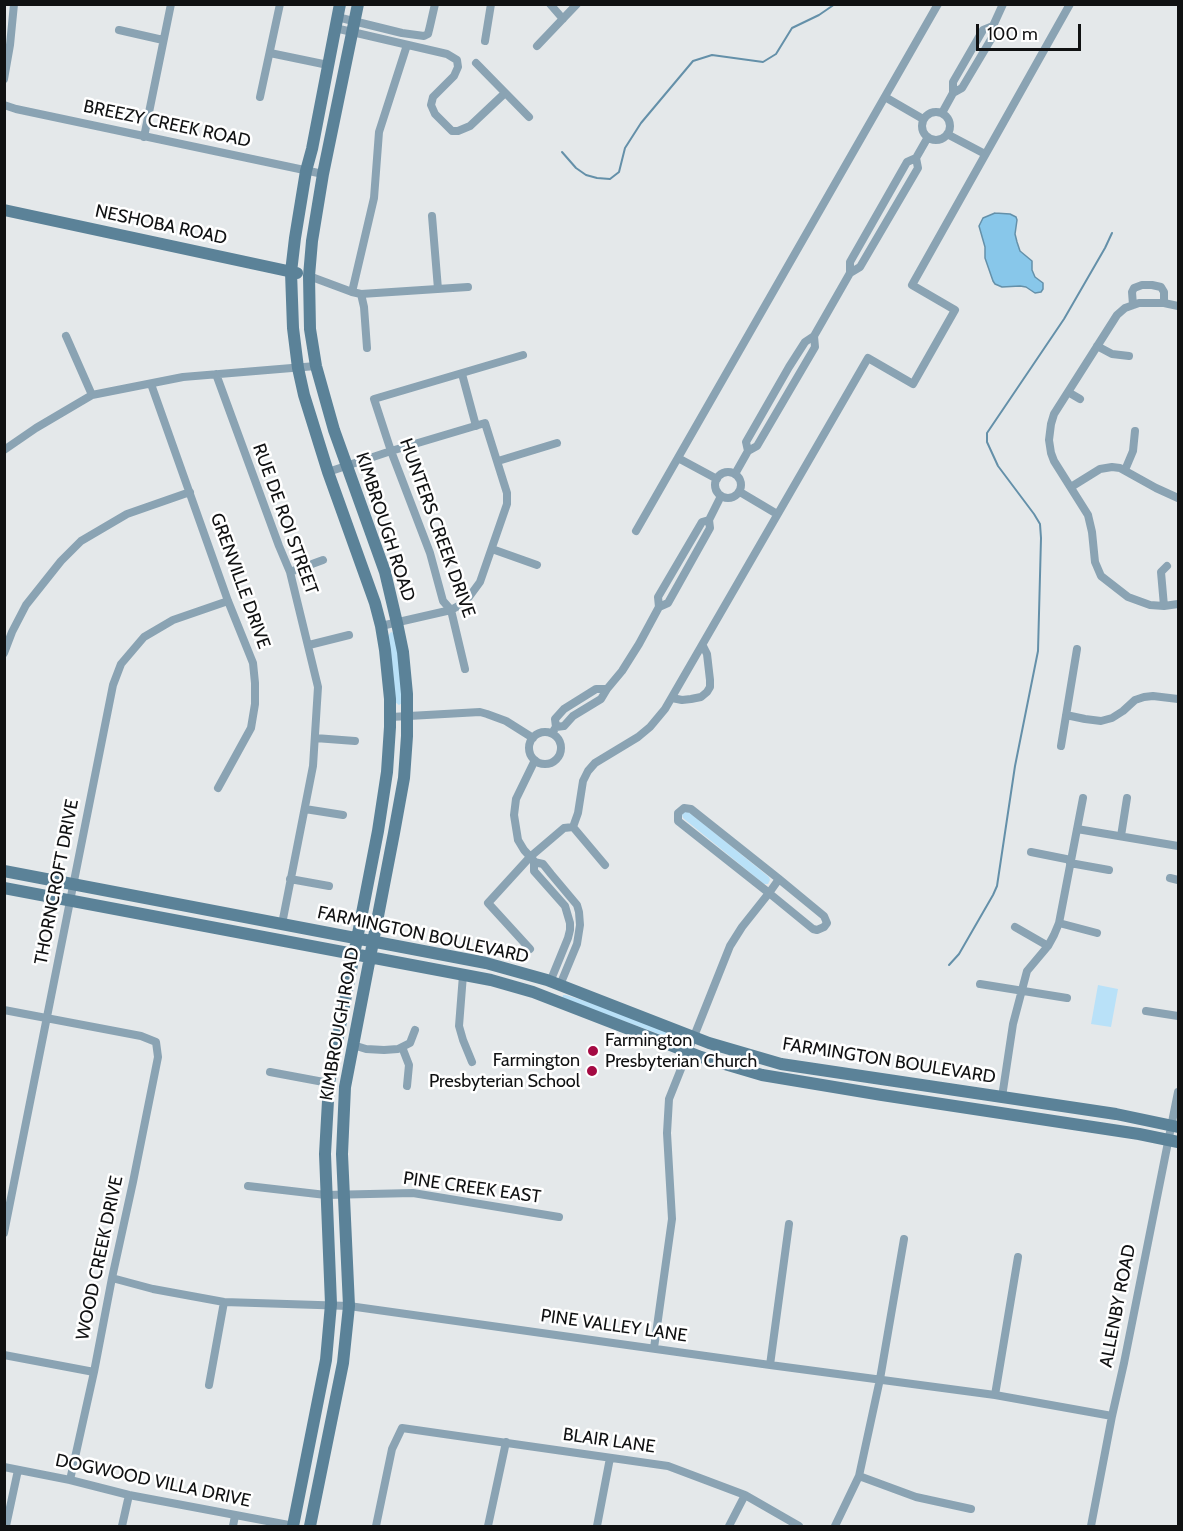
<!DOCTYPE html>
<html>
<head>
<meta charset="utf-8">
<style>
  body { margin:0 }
  #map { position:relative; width:1183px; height:1531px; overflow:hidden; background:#e4e8ea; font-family:Cabin,sans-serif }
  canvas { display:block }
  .frame { position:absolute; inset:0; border:6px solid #101112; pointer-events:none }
  .scale { position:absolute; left:976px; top:24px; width:105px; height:27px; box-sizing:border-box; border:3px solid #101112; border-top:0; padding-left:8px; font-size:18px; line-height:21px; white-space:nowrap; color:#101112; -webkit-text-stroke:4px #fff; paint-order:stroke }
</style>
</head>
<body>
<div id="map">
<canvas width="1183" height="1531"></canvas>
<div class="frame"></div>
<div class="scale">100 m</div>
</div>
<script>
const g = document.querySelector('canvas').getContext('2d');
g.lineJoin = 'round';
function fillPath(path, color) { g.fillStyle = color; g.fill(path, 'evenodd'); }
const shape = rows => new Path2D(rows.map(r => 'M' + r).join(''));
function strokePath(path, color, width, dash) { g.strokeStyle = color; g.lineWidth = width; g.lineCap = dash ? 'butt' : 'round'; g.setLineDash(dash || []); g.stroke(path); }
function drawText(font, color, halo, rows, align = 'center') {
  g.font = font + ' Cabin,sans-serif'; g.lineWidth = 5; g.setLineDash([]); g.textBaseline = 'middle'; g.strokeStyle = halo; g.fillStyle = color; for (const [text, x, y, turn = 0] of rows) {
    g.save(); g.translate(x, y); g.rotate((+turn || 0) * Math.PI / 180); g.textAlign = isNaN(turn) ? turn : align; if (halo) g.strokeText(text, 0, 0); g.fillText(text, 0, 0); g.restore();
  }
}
fillPath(shape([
  [391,632,394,633,399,656,402,703,399,705,395,702,388,636],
  [683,812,689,812,769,877,770,880,768,884,764,884,683,818,682,815],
  [1098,985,1118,989,1111,1027,1091,1024],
  [563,995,566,995,625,1014,684,1038,685,1041,683,1043,562,998]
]), '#b9e1f8');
const water = shape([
  [995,213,1010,214,1016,217,1017,220,1015,234,1017,242,1020,251,1032,261,1032,270,1035,277,1043,283,1043,289,1041,292,1035,293,1026,287,1020,286,1002,287,995,284,993,281,985,258,985,247,979,226,983,218,995,213]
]);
fillPath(water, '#88c7ea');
strokePath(water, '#6490a9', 1.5);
strokePath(shape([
  [562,152,576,168,586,175,597,178,610,179,619,172,625,148,641,123,693,61,712,55,763,62,776,54,792,28,819,15,835,4],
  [949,965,959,954,993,895,997,886,1015,766,1038,651,1041,538,1040,524,1034,514,998,466,987,442,987,433,1064,319,1105,248,1112,233]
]), '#6490a9', 2);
strokePath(shape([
  [550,4,563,19],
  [337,17,402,33,424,36,428,34,430,26,435,4],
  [993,26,1003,4],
  [335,28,447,54,457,60,458,67,454,76,433,97,431,105,435,114,452,131,458,131,470,126,505,93],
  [119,30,163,40],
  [485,41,491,4],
  [537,46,577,4],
  [270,53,328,65],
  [476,63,529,117],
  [4,79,10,45,14,4],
  [260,97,280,4],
  [885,97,923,119],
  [4,105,16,109,323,174],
  '922 126a14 14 0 1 1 28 0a14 14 0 1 1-28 0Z',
  [942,113,953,93,953,82,983,30,993,26,993,36,962,88,953,93],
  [947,134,985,154],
  [144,137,171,4],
  [916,158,928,137],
  [432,216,438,289],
  [309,276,352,292,361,294,468,287],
  [352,292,374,198,379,132,407,45],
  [361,294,364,307,367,348],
  [1133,305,1132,292,1134,288,1142,285,1152,285,1161,287,1164,292,1164,303],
  [1178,306,1164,303,1139,303,1125,308,1117,315,1054,414,1051,424,1049,440,1051,453,1054,461,1088,515,1092,532,1095,562,1101,576,1128,597,1150,605,1164,606,1178,604],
  [66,336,92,395],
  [814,336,850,273,860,267,918,168,916,158,907,162,850,262,850,273],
  [1097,346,1112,354,1129,356],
  [216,374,279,546,290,572,318,687,313,766,282,924],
  [462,374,476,426],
  [151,384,228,601,253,663,255,683,255,704,251,728,218,788],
  [1068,392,1080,399],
  [4,450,36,428,92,395,183,377,316,366],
  [678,458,717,479],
  [498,461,557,443],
  [1125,470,1133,451,1135,431],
  '715 485a13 13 0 1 1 26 0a13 13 0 1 1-26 0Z',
  [328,472,391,451,485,423,507,493,507,504,480,582,469,597,460,605,451,610,381,626],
  [735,474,748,451,757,446,815,347,814,336,805,342,789,367,746,442,748,451],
  [1071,487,1100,469,1112,467,1120,468,1156,488,1178,498],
  [740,492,777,514],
  [709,520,721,496],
  [636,531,938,4],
  [492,549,537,565],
  [290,572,323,560],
  [1164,606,1161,572,1167,566],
  [309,645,349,635],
  [4,653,12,632,26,605,61,561,81,541,127,514,190,492],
  [465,669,451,610,443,601,430,553,391,451,374,399,523,355],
  [607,689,622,671,639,644,659,607,658,597,702,522,709,520,710,528,668,603,659,607],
  [672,698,682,700,691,699,701,697,707,692,710,687,710,680,707,654,703,646],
  [1066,715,1085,719,1101,721,1112,718,1123,711,1135,700,1144,697,1153,696,1178,699],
  [391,717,480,712,487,714,506,721,533,738],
  '529 748a16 16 0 1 1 32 0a16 16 0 1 1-32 0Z',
  [552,733,556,727,555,719,564,709,596,689,607,689,601,699,573,716,564,726,556,727],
  [315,738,355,741],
  [1061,746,1077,649],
  [305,809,343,815],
  [573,827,578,813,583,781,588,771,595,763,638,737,650,727,665,709,868,358,913,384,955,310,912,285,1070,4],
  [573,827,605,865],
  [1077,829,1178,846],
  [1121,836,1127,798],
  [1031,852,1071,860],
  [534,861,524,850,518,840,514,815,516,799,535,760],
  [1070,863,1109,870],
  [1170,878,1178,880],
  [290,879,329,886],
  [1059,923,1097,933],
  [1015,927,1048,946],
  [530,949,488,903,530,857,564,828,573,827],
  [463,975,459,1026,463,1040,472,1062],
  [550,982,568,938,570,930,570,923,565,906,534,871,534,862,543,864,551,874,577,905,579,912,580,925,577,944,560,985],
  [980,984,1067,998],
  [4,1010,141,1036,156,1042,158,1057,133,1182,112,1278,94,1372,70,1480],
  [1146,1011,1178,1016],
  [353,1045,366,1049,384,1050,398,1049,410,1043,415,1030],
  [402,1047,409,1065,407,1086],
  [270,1072,329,1083],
  [1002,1097,1013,1024,1027,971,1048,946,1054,935,1059,923,1083,798],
  [248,1186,326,1195,413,1193,559,1217],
  [4,1233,113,685,121,664,144,637,173,620,228,601],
  [112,1278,153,1289,224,1302,349,1306,770,1365,995,1395,1112,1416],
  [654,1348,672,1219,667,1133,669,1099,730,946,742,927,769,893,678,821,678,813,684,808,691,809,779,879,824,916,827,923,824,927,817,930,813,929,769,893,779,879],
  [4,1355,94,1372],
  [770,1365,789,1224],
  [209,1385,224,1302],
  [995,1395,1018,1257],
  [4,1467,70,1480,129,1495,294,1526],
  [859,1476,916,1497,971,1509],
  [6,1526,18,1470],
  [122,1526,129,1495],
  [233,1526,235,1516],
  [376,1526,392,1449,402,1428,668,1466,745,1495,799,1526],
  [488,1526,506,1442],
  [597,1526,610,1458],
  [729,1526,745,1495],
  [835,1526,859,1476,880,1379,904,1239],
  [1091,1526,1112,1416,1124,1363,1178,1092]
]), '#8aa3b3', 8);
strokePath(shape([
  [4,210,297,273],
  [4,871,486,963,547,980,709,1043,781,1064,1116,1114,1178,1127],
  [4,888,491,980,533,992,701,1057,762,1075,882,1095,1139,1134,1178,1142],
  [293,1526,326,1360,331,1304,325,1154,329,1083,378,831,387,772,390,727,390,699,385,650,381,626,375,603,328,472,304,395,298,368,293,328,291,272,295,238,306,171,312,149,340,4],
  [310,1526,343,1363,349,1306,342,1154,345,1087,394,833,404,778,407,736,407,694,403,652,397,623,385,572,334,430,316,366,310,329,309,276,312,241,323,174,358,4]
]), '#5b8298', 12);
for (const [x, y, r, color] of [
  [593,1051,6,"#a40a43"],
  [592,1071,6,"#a40a43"]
]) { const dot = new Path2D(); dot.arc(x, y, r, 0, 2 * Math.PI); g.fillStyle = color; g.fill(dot); strokePath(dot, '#fff', 2); }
drawText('18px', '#101112', '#fff', [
  ["BREEZY CREEK ROAD",167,124,12],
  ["NESHOBA ROAD",161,225,12],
  ["RUE DE ROI STREET",285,519,70],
  ["KIMBROUGH ROAD",385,527,72],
  ["HUNTERS CREEK DRIVE",437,528,70],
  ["GRENVILLE DRIVE",240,581,70],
  ["THORNCROFT DRIVE",57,882,-79],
  ["FARMINGTON BOULEVARD",423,935,12],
  ["KIMBROUGH ROAD",340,1024,-80],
  ["FARMINGTON BOULEVARD",889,1061,9],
  ["PINE CREEK EAST",472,1188,8],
  ["WOOD CREEK DRIVE",100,1258,-78],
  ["ALLENBY ROAD",1118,1306,-79],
  ["PINE VALLEY LANE",614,1326,8],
  ["BLAIR LANE",609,1441,8],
  ["DOGWOOD VILLA DRIVE",153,1481,12]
]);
drawText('18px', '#101112', '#fff', [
  ["Farmington",605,1041],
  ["Presbyterian Church",605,1062],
  ["Farmington",580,1061,"right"],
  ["Presbyterian School",580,1082,"right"]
], 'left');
</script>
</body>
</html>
